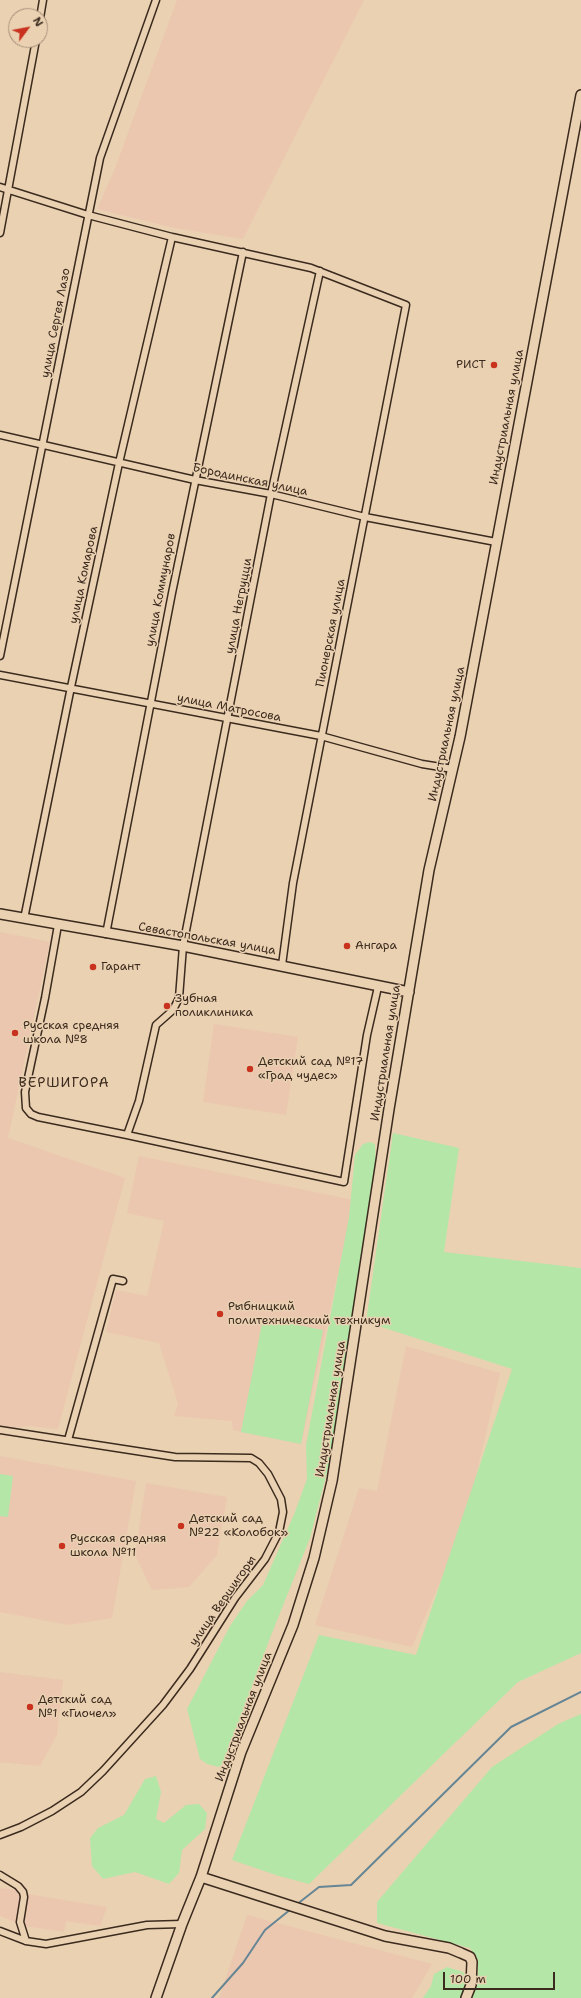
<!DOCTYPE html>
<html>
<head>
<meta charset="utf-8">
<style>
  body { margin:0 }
  #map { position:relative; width:581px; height:1998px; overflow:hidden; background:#ead1b2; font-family:"Shantell Sans",sans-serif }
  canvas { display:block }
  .north { position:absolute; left:8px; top:8px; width:40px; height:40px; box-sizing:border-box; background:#ead1b2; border:1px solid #a48e77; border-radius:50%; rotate:58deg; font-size:11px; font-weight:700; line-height:16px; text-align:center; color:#3b2a1e }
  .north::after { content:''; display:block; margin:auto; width:14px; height:18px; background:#c8321e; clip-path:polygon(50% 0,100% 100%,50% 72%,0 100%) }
  .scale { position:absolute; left:443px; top:1972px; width:112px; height:18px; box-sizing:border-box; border:2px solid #3b2a1e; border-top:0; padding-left:5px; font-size:12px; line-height:14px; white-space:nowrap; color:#3b2a1e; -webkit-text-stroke:3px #ead1b2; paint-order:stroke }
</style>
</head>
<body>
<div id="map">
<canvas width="581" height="1998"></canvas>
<div class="north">N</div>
<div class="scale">100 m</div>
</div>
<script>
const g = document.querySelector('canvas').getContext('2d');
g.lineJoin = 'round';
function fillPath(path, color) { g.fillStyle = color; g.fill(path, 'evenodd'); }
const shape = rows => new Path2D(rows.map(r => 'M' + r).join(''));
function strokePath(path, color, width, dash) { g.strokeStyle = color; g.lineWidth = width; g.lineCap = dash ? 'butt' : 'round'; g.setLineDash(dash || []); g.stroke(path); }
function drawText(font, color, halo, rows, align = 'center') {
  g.font = font + ' "Shantell Sans",sans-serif'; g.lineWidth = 3; g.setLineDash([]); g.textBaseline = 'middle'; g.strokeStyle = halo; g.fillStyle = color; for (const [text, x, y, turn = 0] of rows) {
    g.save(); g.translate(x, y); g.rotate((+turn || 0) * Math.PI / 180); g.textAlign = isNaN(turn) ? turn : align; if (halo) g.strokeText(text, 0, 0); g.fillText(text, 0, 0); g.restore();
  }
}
fillPath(shape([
  [177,0,364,0,243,239,174,228,97,209,114,171],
  [0,932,50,942,8,1138,125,1178,58,1429,29,1426,13,1428,0,1426],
  [214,1024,298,1037,286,1115,203,1102],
  [139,1156,354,1200,301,1444,233,1430,232,1421,174,1416,178,1404,159,1343,106,1332,116,1290,147,1296,164,1221,127,1213],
  [406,1346,500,1373,465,1524,412,1647,315,1625,359,1488,377,1491],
  [0,1456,136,1481,112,1618,68,1625,0,1612],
  [146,1483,227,1497,217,1555,189,1587,152,1590,135,1555],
  [0,1672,63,1680,57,1735,40,1766,0,1762],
  [0,1888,18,1890,33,1895,107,1907,100,1926,66,1921,64,1932,25,1926,0,1916],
  [247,1915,432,1964,412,1998,219,1998]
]), '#ebc7b0');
fillPath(shape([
  [393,1133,459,1148,444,1252,581,1268,581,1653,518,1682,309,1884,279,1876,232,1860,319,1635,416,1655,512,1369,366,1322],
  [370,1142,375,1144,376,1169,362,1250,347,1361,330,1460,310,1538,270,1638,224,1762,219,1767,207,1764,200,1759,187,1709,230,1626,247,1601,263,1585,295,1512,307,1479,306,1445,349,1217,355,1155,363,1144],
  [263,1318,323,1330,301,1444,241,1432],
  [0,1474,13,1476,8,1517,0,1516],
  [581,1714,581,1998,470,1998,478,1973,478,1960,470,1948,377,1923,377,1902,492,1767,558,1724],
  [156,1776,161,1792,156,1819,164,1823,186,1805,199,1804,207,1813,205,1829,182,1850,179,1873,169,1884,135,1872,103,1879,92,1866,90,1838,98,1828,124,1815,145,1779],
  [447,1967,463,1972,469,1979,462,1998,423,1998,431,1986,434,1974]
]), '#b4e6a7');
strokePath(shape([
  [296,1905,319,1887,351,1885,511,1727,581,1692],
  [212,1998,243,1963,265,1930,291,1909]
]), '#668595', 2);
const street = shape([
  [40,18,43,0],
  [0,187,88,215,172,237,311,268,406,305,293,883,282,965],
  [0,233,36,40],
  [0,435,195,480,271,494,365,517,496,542],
  [0,656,100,158,156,0],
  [0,675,321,736,422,764,453,769],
  [24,919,71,687,119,463,172,237],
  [58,925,45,998,25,1092,26,1108,31,1114,38,1117,127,1135,139,1101,156,1025,173,1010,179,998,183,946,271,494,320,271],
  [106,934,172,593,243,252],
  [127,1135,344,1182,367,1035,378,987],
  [0,1430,175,1457,251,1458,259,1463,268,1474,281,1499,283,1512,279,1532,265,1559,235,1598,190,1669,163,1705,103,1771,81,1792,52,1811,21,1827,0,1835],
  [68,1440,113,1279,123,1281],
  [0,1875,18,1886,23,1892,24,1897,20,1922,26,1941],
  [0,1931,26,1941,46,1944,147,1925,182,1924]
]);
const secondary = shape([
  [0,914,183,946,409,992],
  [201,1877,385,1936,449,1948,461,1953,470,1957,472,1962,471,1985,466,1998],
  [156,1998,182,1924,201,1877,241,1752,293,1625,314,1558,332,1481,389,1109,429,870,460,737,581,95]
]);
strokePath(street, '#3b2a1e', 9);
strokePath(secondary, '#3b2a1e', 12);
strokePath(street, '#ead1b2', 6);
strokePath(secondary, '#ead1b2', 9);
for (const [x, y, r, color] of [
  [494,365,4,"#c8321e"],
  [347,946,4,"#c8321e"],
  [93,967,4,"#c8321e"],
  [167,1006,4,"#c8321e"],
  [15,1033,4,"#c8321e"],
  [250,1069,4,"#c8321e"],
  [220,1314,4,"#c8321e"],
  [181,1526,4,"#c8321e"],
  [62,1546,4,"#c8321e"],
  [30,1707,4,"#c8321e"]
]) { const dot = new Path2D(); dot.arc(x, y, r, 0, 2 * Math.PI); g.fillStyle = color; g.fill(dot); strokePath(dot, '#ead1b2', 1.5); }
drawText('12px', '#3b2a1e', '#ead1b2', [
  ["улица Сергея Лазо",56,323,-79],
  ["Индустриальная улица",507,417,-79],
  ["Бородинская улица",250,480,12],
  ["улица Комарова",84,575,-78],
  ["улица Коммунаров",161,590,-79],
  ["улица Негруцци",239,606,-79],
  ["Пионерская улица",331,633,-79],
  ["улица Матросова",229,708,11],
  ["Индустриальная улица",447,734,-78],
  ["Севастопольская улица",207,939,10],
  ["Индустриальная улица",386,1053,-81],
  ["Индустриальная улица",331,1409,-81],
  ["улица Вершигоры",223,1601,-55],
  ["Индустриальная улица",244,1717,-69]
]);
drawText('12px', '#3b2a1e', '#ead1b2', [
  ["РИСТ",486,365,"right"],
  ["Ангара",355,946],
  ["Гарант",101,967],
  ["Зубная",175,999],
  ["поликлиника",175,1013],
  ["Русская средняя",23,1026],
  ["школа №8",23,1040],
  ["Детский сад №17",258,1062],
  ["«Град чудес»",258,1076],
  ["Рыбницкий",228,1307],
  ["политехнический техникум",228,1321],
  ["Детский сад",189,1519],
  ["№22 «Колобок»",189,1533],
  ["Русская средняя",70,1539],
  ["школа №11",70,1553],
  ["Детский сад",38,1700],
  ["№1 «Гиочел»",38,1714]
], 'left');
g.letterSpacing = '1px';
drawText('14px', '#3b2a1e', '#ead1b2', [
  ["ВЕРШИГОРА",64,1083]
]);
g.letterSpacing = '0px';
</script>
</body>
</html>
